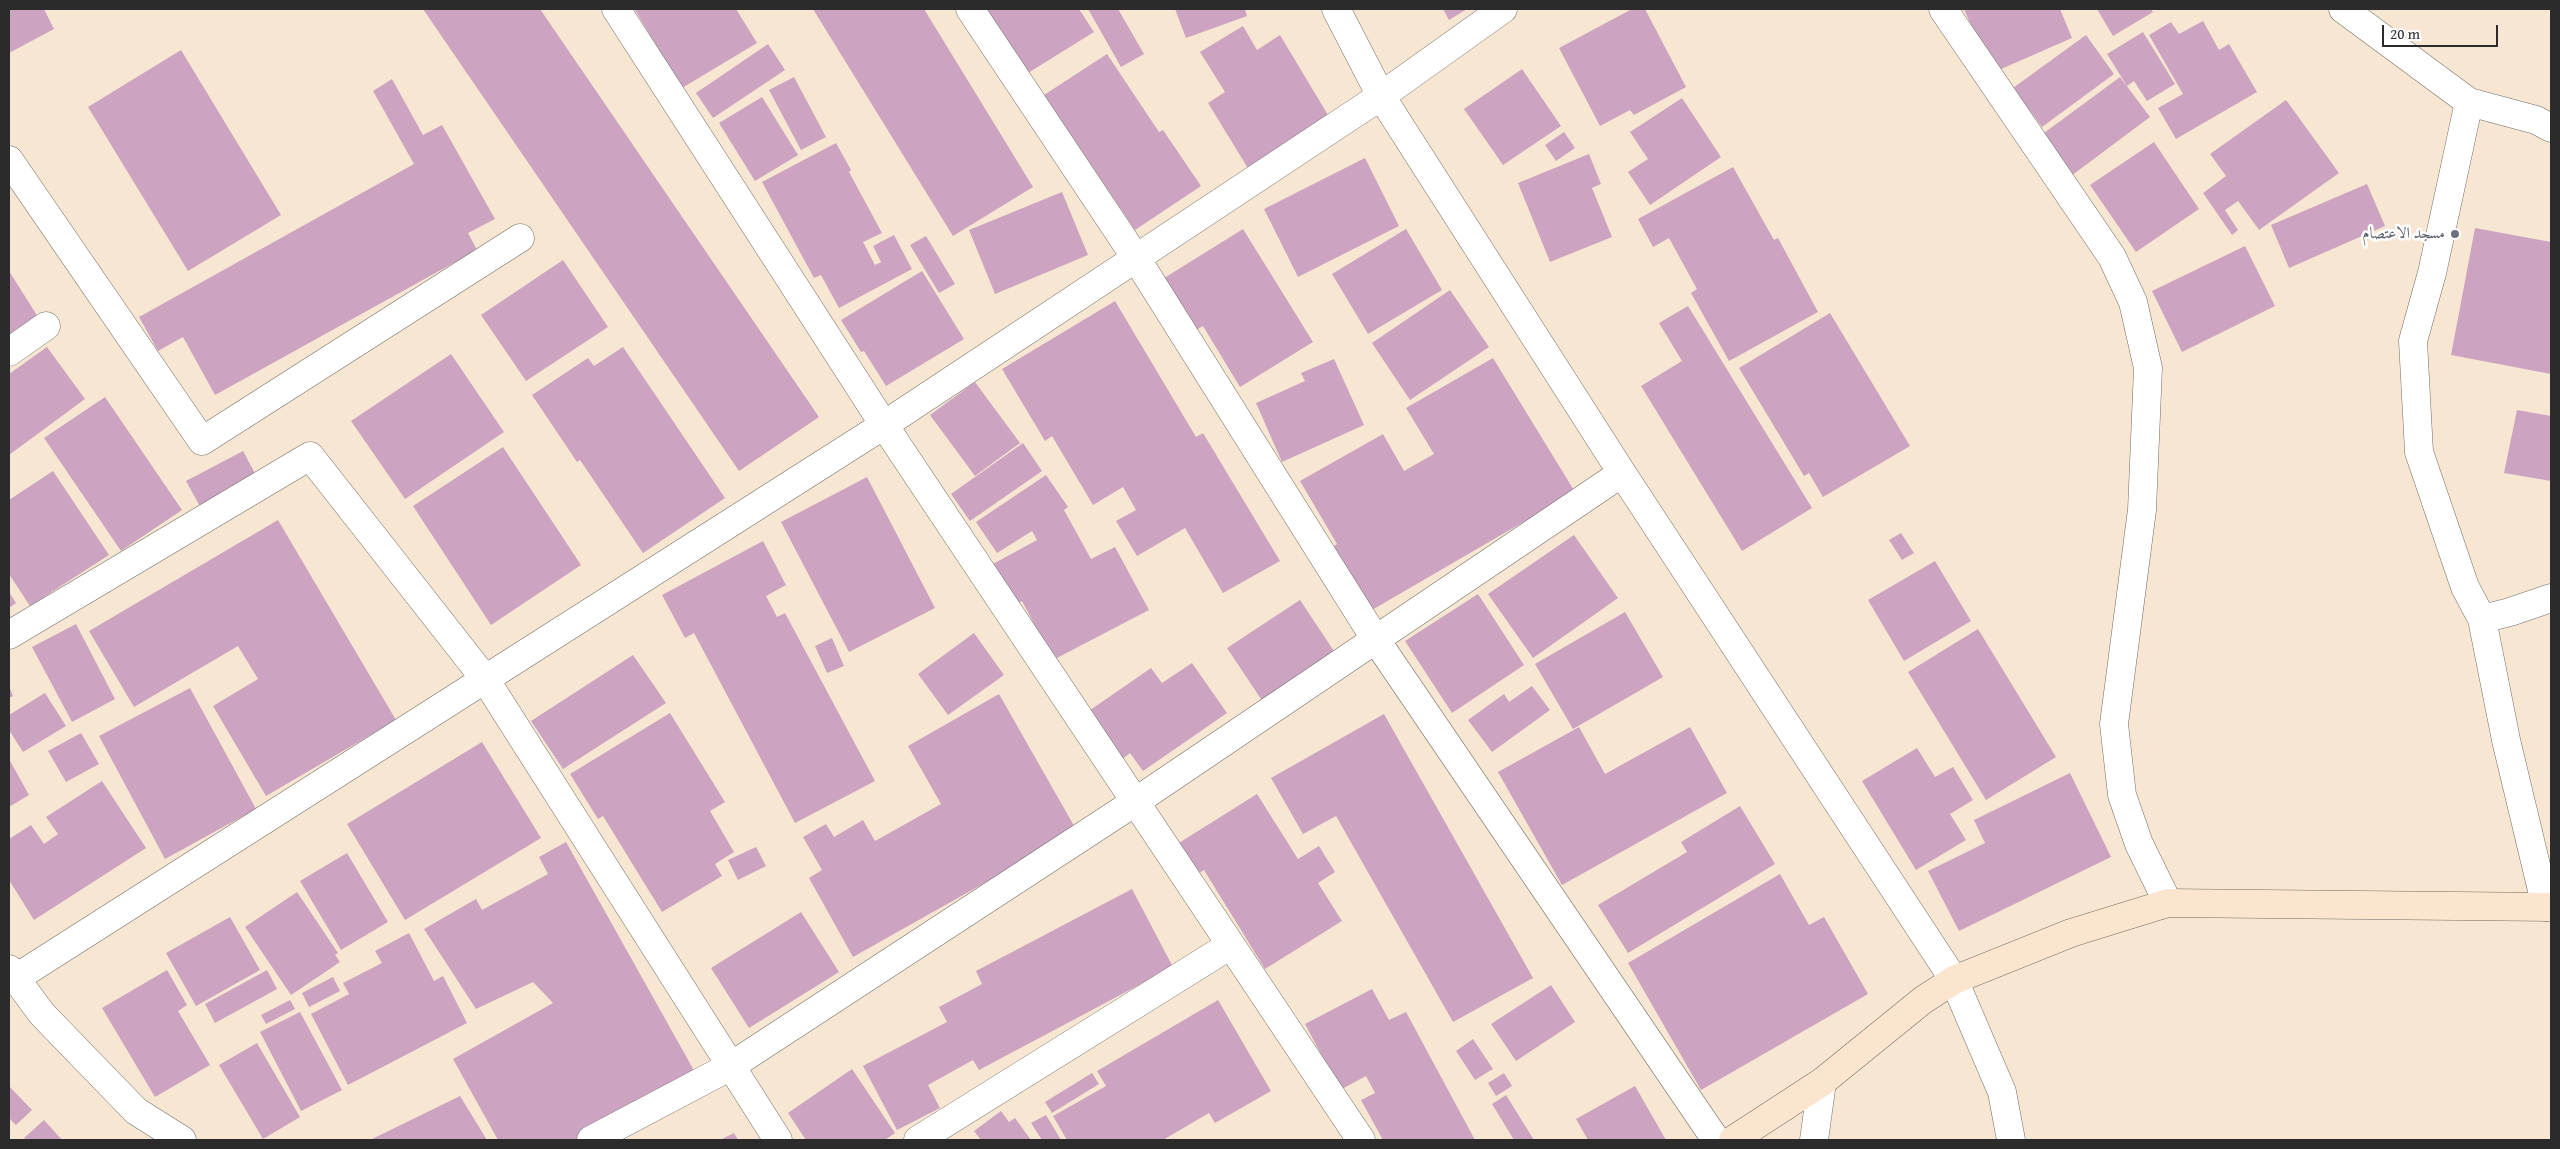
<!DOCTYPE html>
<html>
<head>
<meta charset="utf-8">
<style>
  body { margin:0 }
  #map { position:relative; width:2560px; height:1149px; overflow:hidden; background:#f7e7d2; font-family:"Gentium Book Plus",serif }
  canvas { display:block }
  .frame { position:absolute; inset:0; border:10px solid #2b2b2b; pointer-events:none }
  .scale { position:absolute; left:2382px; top:25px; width:116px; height:22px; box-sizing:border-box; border:2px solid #2b2b2b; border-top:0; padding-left:6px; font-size:15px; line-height:18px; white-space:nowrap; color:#2b2b2b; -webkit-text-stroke:4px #fff; paint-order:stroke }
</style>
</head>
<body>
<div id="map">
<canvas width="2560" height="1149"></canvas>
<div class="frame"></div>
<div class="scale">20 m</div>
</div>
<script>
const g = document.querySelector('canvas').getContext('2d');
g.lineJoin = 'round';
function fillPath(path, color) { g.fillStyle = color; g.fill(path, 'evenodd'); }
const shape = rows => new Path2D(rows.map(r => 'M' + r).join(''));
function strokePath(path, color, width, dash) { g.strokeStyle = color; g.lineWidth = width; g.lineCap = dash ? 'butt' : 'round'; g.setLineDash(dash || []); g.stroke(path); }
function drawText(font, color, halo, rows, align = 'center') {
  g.font = font + ' "Gentium Book Plus",Amiri,serif'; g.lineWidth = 5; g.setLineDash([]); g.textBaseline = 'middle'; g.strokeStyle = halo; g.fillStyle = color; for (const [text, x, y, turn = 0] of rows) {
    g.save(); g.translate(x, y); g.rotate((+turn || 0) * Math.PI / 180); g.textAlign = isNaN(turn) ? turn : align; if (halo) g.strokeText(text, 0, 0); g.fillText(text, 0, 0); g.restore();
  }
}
fillPath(shape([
  [9,9,44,9,54,29,9,53],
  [423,9,540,9,819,417,739,471],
  [630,9,736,9,757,43,682,88,635,10,632,12],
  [813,9,924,9,1033,187,953,236],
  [987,9,1079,9,1094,32,1028,73],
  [1088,9,1118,9,1144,54,1121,67],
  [1175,9,1245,9,1247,16,1186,38],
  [1443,9,1467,9,1449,20],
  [1632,9,1645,9,1686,87,1634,115,1630,110,1600,126,1559,48],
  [1964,9,2060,9,2072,38,1992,73],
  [2097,9,2151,9,2153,12,2113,36],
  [2203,21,2219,50,2229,44,2257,92,2176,139,2158,108,2183,94,2149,35,2171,22,2179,34],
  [1243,26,1257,50,1280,35,1331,120,1249,170,1208,103,1225,92,1200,52],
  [2143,32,2175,84,2147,101,2134,81,2127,86,2107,54],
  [2086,35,2114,74,2042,127,2013,88],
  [768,44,785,70,713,118,696,93],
  [181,50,281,215,188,271,88,107],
  [1107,54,1159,132,1163,130,1201,186,1135,230,1044,95],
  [1522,69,1561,126,1503,165,1464,109],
  [794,77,826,137,801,150,769,90],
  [2120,77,2150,117,2071,176,2040,136],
  [392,79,423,135,442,125,495,219,468,233,477,250,215,395,183,337,158,351,139,317,414,164,373,91],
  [762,97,798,155,755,181,719,123],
  [1682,98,1721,157,1650,205,1628,172,1648,159,1630,132],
  [2286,100,2339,173,2259,230,2238,201,2225,210,2238,230,2232,235,2203,193,2226,176,2210,154],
  [1564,132,1575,148,1556,161,1545,145],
  [2154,142,2199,209,2136,252,2090,185],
  [836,143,851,170,849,172,882,233,863,242,875,265,881,262,873,246,894,235,912,269,839,308,821,275,814,278,762,182],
  [1589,154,1601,184,1592,188,1612,237,1550,262,1518,183],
  [1365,158,1399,226,1298,277,1264,209],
  [1733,167,1774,240,1778,238,1818,312,1729,361,1691,293,1697,289,1669,238,1653,247,1638,219],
  [2367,184,2385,226,2289,268,2271,225],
  [1062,192,1088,255,995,294,969,230],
  [2475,228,2551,242,2551,374,2451,355],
  [1243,229,1313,342,1240,387,1203,326,1193,332,1161,280],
  [1406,229,1442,290,1368,334,1332,274],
  [926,236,955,284,939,293,910,245],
  [2245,246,2275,306,2182,352,2152,291],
  [563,260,608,327,526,381,481,315],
  [9,271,38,317,9,335],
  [922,271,964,339,886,386,864,351,861,352,841,320],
  [1450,290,1489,347,1410,400,1372,343],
  [1115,301,1196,437,1203,433,1280,561,1223,593,1185,528,1137,556,1116,521,1136,510,1123,487,1093,505,1052,436,1045,441,1002,369],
  [1688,306,1812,508,1742,551,1641,386,1682,361,1659,323],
  [1830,313,1910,446,1823,497,1809,473,1804,476,1739,368],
  [47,347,85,399,9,455,9,374],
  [623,347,725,498,643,553,580,460,577,462,532,395,588,358,594,366],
  [451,354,504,432,405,499,351,421],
  [1493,358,1575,492,1372,610,1334,546,1337,544,1300,481,1383,434,1404,471,1434,454,1406,408],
  [1334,359,1364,425,1282,462,1256,403,1305,381,1301,373],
  [975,382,1020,443,975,476,930,415],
  [105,397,182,510,121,551,44,438],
  [2517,410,2551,416,2551,481,2504,473],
  [1023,443,1042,471,970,521,951,494],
  [503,447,581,565,491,625,413,506],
  [243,451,259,481,203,512,186,481],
  [53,471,109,555,30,606,9,574,9,500],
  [1046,475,1068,507,1064,510,1091,559,1115,547,1149,610,1053,660,1022,601,1013,606,991,565,1037,540,1032,531,997,553,976,522],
  [867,477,935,608,849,652,781,522],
  [278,520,396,720,266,796,213,706,258,679,238,646,134,707,89,631],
  [1901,533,1914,553,1902,560,1889,540],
  [1574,535,1618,598,1533,658,1488,594],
  [763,541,786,585,766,596,777,617,785,613,875,781,795,823,694,633,685,638,662,595],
  [1935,561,1971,621,1904,661,1868,600],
  [9,592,16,603,9,608],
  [1478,594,1524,665,1452,713,1405,641],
  [1300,600,1338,657,1265,705,1227,648],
  [1625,612,1663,677,1573,729,1535,664],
  [76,624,115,699,72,722,32,647],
  [1978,629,2056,757,1986,800,1908,672],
  [974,633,1004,675,948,715,918,674],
  [832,638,844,666,827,673,815,646],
  [633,655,666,703,563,769,531,721],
  [1192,663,1227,713,1143,771,1130,753,1120,761,1086,713,1151,668,1162,683],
  [9,686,13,696,9,698],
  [1532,686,1550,710,1492,752,1468,720,1504,694,1509,702],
  [190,688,256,809,165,859,99,736],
  [45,693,66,726,23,752,9,730,9,715],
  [999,694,1077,831,853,957,809,878,822,870,803,837,826,824,834,837,863,820,875,841,941,804,908,746],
  [670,713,725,802,710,811,734,852,715,864,722,876,662,912,603,816,598,819,570,774],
  [1384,714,1533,978,1453,1022,1336,816,1303,834,1271,778],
  [1579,727,1605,774,1690,727,1727,793,1562,885,1498,772],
  [81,733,99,764,66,782,48,751],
  [482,742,541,838,405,920,347,824],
  [1917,748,1935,777,1953,767,1973,800,1950,814,1966,840,1916,870,1862,781],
  [9,759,29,795,9,807],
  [2070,773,2111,857,1959,931,1928,871,1985,843,1974,820],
  [102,781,146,848,34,920,9,880,9,839,31,825,44,844,58,834,46,817],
  [1257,794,1298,859,1319,846,1335,872,1318,883,1342,921,1265,969,1204,870,1193,877,1174,846],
  [1740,806,1775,864,1628,953,1598,905,1687,852,1681,842],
  [566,842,696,1074,575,1140,498,1140,453,1059,553,1003,533,982,476,1009,424,929,476,899,482,910,548,874,539,857],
  [756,847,766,866,738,880,728,860],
  [347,853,388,922,341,950,300,881],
  [1780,874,1809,925,1824,917,1868,994,1701,1090,1628,963],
  [1132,889,1173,967,979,1070,973,1060,928,1085,940,1108,897,1130,863,1066,947,1022,939,1007,982,984,976,971],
  [297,892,338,953,335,955,340,962,291,995,245,927],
  [801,912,839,972,749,1028,711,968],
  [230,917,260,970,196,1006,166,953],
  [409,933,434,981,443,976,467,1023,348,1085,311,1014,349,994,343,983,382,963,375,951],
  [167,970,187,1005,178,1011,210,1065,155,1097,102,1008],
  [267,970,277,989,215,1023,205,1004],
  [333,977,340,991,309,1007,302,993],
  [1551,985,1575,1022,1516,1061,1491,1024],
  [1372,989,1389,1020,1406,1012,1475,1140,1383,1140,1361,1100,1375,1093,1366,1076,1340,1090,1305,1024],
  [290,1000,295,1009,266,1024,261,1015],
  [1218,1000,1271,1091,1215,1123,1209,1113,1163,1140,1067,1140,1053,1116,1106,1086,1097,1071],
  [300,1012,342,1090,301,1111,260,1032],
  [1473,1039,1493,1069,1475,1080,1456,1051],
  [257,1043,300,1117,263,1139,219,1065],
  [852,1069,895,1133,885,1140,806,1140,788,1113],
  [1092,1073,1099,1084,1052,1113,1045,1102],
  [1504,1073,1512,1086,1496,1096,1488,1083],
  [9,1086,32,1110,16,1125,9,1118],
  [1635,1086,1666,1140,1588,1140,1576,1119],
  [1506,1095,1534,1140,1514,1140,1492,1104],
  [460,1096,487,1140,370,1140],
  [1001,1111,1009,1122,1015,1118,1031,1140,981,1140,974,1131],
  [1046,1115,1061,1140,1042,1140,1031,1123],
  [44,1120,62,1140,26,1140,24,1138],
  [734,1133,738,1140,720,1140]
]), '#cca3c1');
const street = shape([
  [616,9,884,425,1361,1140],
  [970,9,1136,258,1376,640,1716,1140],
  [1336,9,1381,96,1622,473,1954,980,2002,1092,2011,1140],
  [1943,9,2112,257,2133,302,2148,368,2142,510,2114,724,2122,795,2139,844,2168,903],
  [2343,9,2469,102,2536,120,2551,128],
  [2469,102,2432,273,2413,341,2419,452,2465,587,2482,619],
  [9,160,202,441,520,238],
  [9,352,46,326],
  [9,635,310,456,485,679,778,1140],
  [2546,907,2506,740,2482,619,2510,612,2551,598],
  [9,969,42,1014,136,1111,182,1140],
  [16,978,884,425,1381,96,1503,9],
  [591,1140,731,1066,1135,802,1622,473],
  [918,1140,1229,946],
  [1814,1140,1822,1082]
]);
const secondary = shape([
  [1733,1140,1822,1082,1923,1000,1954,980,2071,933,2168,903,2551,907]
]);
strokePath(street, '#726d65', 29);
strokePath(secondary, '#726d65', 29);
strokePath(street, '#fff', 28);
strokePath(secondary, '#fce5cf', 28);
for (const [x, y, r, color] of [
  [2455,234,5,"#6b7280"]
]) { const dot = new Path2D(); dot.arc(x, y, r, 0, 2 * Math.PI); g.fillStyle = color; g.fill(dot); strokePath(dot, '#fff', 2); }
drawText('16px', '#5b616d', '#fff', [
  ["مسجد الاعتصام",2445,234]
], 'right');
</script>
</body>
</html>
